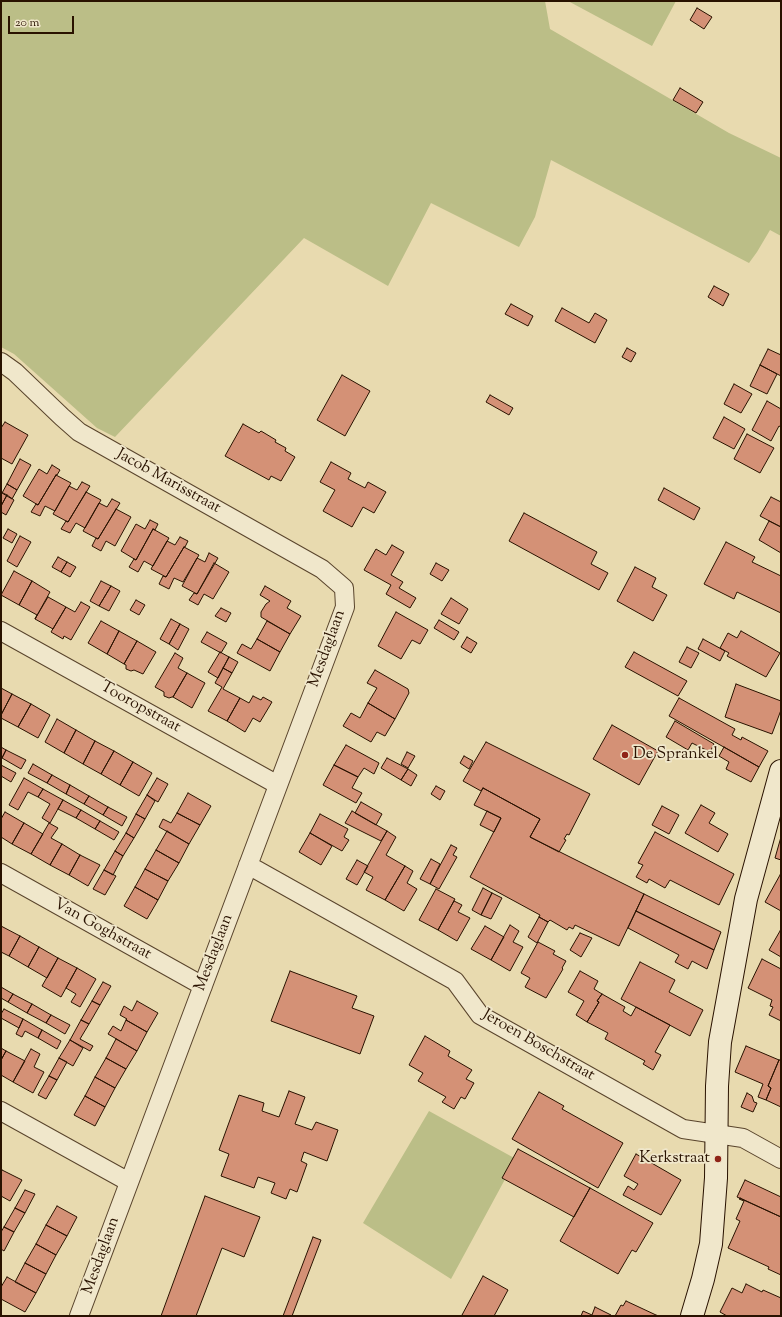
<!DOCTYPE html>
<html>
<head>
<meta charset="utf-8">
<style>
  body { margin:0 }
  #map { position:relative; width:782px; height:1317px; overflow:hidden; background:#e8daaf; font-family:"Sorts Mill Goudy",serif }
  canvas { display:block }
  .frame { position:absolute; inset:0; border:2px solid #291200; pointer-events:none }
  .scale { position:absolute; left:8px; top:16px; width:66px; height:18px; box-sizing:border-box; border:2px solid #291200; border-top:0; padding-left:5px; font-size:12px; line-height:14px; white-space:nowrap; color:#291200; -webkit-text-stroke:3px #f0e7cb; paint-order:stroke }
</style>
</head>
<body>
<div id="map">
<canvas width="782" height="1317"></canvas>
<div class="frame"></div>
<div class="scale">20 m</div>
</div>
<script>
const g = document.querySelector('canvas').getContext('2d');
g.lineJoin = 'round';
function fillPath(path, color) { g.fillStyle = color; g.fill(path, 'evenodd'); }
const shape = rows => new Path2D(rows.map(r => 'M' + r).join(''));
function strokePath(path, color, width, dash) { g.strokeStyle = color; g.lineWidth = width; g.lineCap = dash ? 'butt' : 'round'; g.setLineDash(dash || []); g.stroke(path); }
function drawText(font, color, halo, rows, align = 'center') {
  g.font = font + ' "Sorts Mill Goudy",serif'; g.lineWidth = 3.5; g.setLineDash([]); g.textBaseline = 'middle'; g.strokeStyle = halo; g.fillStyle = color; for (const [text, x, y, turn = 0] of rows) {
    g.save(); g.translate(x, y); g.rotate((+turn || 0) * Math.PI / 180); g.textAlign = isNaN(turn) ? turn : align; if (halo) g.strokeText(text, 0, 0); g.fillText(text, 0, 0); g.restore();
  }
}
fillPath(shape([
  [1,1,545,1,550,29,729,133,781,158,781,236,770,230,757,252,749,263,551,160,535,217,519,247,431,203,388,286,304,238,115,437,97,428,14,354,1,347],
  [568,1,676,1,652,46],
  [429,1111,516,1159,451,1279,363,1223]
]), '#bbbe87');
const building = shape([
  [697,8,712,17,704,29,690,20,697,8],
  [680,88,703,102,696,113,673,100,680,88],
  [714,286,729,294,723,306,708,297,714,286],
  [511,304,533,316,528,326,505,314,511,304],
  [562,308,589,323,595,313,607,320,595,343,555,321,562,308],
  [627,348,636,353,631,362,622,357,627,348],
  [768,349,781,355,781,376,760,365,768,349],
  [760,365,777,374,767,394,750,386,760,365],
  [342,375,370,391,345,436,317,420,342,375],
  [734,384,752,394,741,413,724,404,734,384],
  [490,395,513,408,509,415,486,402,490,395],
  [767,401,781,409,781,427,779,426,771,441,752,430,767,401],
  [724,417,745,429,734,449,713,438,724,417],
  [5,422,28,435,12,464,1,458,1,428,5,422],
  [243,424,259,433,261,431,276,440,275,442,286,448,285,451,295,457,281,481,271,476,269,480,225,456,243,424],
  [747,434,774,448,760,473,734,459,747,434],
  [20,459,31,465,17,490,7,484,20,459],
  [331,462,351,473,348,479,365,488,368,482,386,492,374,513,363,507,352,527,323,511,335,490,320,482,331,462],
  [52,465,60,470,57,475,56,475,38,505,23,496,39,469,47,474,52,465],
  [56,475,71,483,55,511,45,506,40,516,31,512,36,504,38,505,56,475],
  [82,482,90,486,68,522,53,514,69,486,77,490,82,482],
  [7,484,17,490,12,499,2,493,7,484],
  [664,488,700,508,694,520,658,500,664,488],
  [1,492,7,495,1,506,1,492],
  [86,492,101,500,85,528,76,523,70,533,61,529,66,521,68,522,86,492],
  [7,495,14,500,6,515,1,512,1,506,7,495],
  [771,497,781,502,781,527,760,516,771,497],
  [112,499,120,503,98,539,83,531,99,503,107,507,112,499],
  [116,509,131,517,115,546,106,541,101,551,92,546,96,538,98,539,116,509],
  [524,513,597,552,591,564,608,573,599,590,509,541,524,513],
  [150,520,158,524,155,530,153,529,136,560,121,551,136,524,145,529,150,520],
  [769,521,781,527,781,553,759,540,769,521],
  [8,529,17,534,12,543,3,538,8,529],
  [153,529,169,538,153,566,144,561,138,572,129,567,134,559,136,560,153,529],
  [20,536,31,542,17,567,7,561,20,536],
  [180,537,188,541,185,547,184,547,166,577,151,569,167,541,175,545,180,537],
  [726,542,755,557,752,562,781,576,781,613,737,592,734,599,704,584,726,542],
  [392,545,404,552,391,575,403,582,399,588,416,598,410,608,386,594,391,585,364,570,376,549,386,555,392,545],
  [184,547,199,555,183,582,174,578,169,589,159,584,163,576,166,577,184,547],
  [209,553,218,558,197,594,182,586,197,558,205,562,209,553],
  [58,557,67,562,61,572,52,567,58,557],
  [67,562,76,567,70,577,61,572,67,562],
  [214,563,229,572,213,599,204,594,198,605,189,600,194,593,197,594,214,563],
  [436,563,449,570,442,581,430,574,436,563],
  [635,567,656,578,652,587,667,595,653,621,617,601,635,567],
  [14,571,32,581,19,605,1,595,14,571],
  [32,581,50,592,35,619,37,615,19,605,32,581],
  [101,581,111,586,99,606,90,601,101,581],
  [111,586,120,591,109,611,99,606,111,586],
  [265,586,291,601,287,608,301,616,290,634,261,617,261,612,266,604,270,601,260,595,265,586],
  [48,597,66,607,53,629,35,619,48,597],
  [451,598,468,609,459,624,441,614,451,598],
  [136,600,145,605,139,615,130,610,136,600],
  [81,602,90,607,71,640,64,636,63,639,51,632,66,607,75,612,81,602],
  [221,608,231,613,226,622,215,616,221,608],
  [396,612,428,630,420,644,412,640,401,659,378,646,396,612],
  [171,619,180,624,169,644,160,639,171,619],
  [439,620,459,632,454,640,434,628,439,620],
  [101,621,119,631,107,654,88,643,101,621],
  [267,621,290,634,280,652,257,639,267,621],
  [180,624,189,629,178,650,169,644,180,624],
  [119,631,137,641,124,664,107,654,119,631],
  [741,631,780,653,766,677,727,656,729,653,720,648,728,633,737,638,741,631],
  [207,632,227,643,221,653,201,642,207,632],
  [467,637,477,643,471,653,461,647,467,637],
  [257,639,280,652,270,671,237,653,242,644,251,649,257,639],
  [703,639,725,651,720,661,698,649,703,639],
  [137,641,156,652,143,674,134,670,131,671,126,669,126,665,124,664,137,641],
  [687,647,699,653,691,668,679,662,687,647],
  [220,652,229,657,218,678,208,672,220,652],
  [634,652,687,681,678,696,625,667,634,652],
  [175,653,183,658,178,668,187,673,173,697,172,697,169,698,164,696,164,692,155,687,175,653],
  [229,657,238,662,232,673,223,668,229,657],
  [223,668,232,673,223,689,240,698,227,721,208,711,222,687,215,683,223,668],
  [375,670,408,689,409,693,395,719,368,703,377,688,367,683,375,670],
  [187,673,205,683,192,708,173,697,187,673],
  [736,684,781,701,781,710,772,734,725,717,736,684],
  [1,688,12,694,1,715,1,688],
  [12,694,31,704,18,727,1,718,1,715,12,694],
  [253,696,261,700,263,697,272,702,260,722,253,718,245,732,227,721,240,698,249,703,253,696],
  [679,698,735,729,732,735,741,740,742,737,768,751,759,767,669,716,679,698],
  [368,703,395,719,385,736,377,732,371,742,343,726,351,713,360,718,368,703],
  [31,704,50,715,38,738,18,727,31,704],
  [57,719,76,730,64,753,45,742,57,719],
  [675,721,714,744,710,752,692,743,688,750,666,737,675,721],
  [612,725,658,751,639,785,593,759,612,725],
  [76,730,95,741,83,764,64,753,76,730],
  [95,741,114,751,101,774,83,764,95,741],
  [486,742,590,794,569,835,567,834,564,839,566,840,559,852,530,837,540,819,483,788,481,791,463,781,486,742],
  [346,745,379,763,374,774,364,768,358,777,334,765,346,745],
  [1,747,6,750,2,758,1,757,1,747],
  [724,747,759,767,751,782,726,769,729,762,719,756,724,747],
  [6,750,26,760,21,769,2,758,6,750],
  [114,751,133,762,120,785,101,774,114,751],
  [407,752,415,756,408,768,401,764,407,752],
  [464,756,473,761,469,769,460,763,464,756],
  [387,758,408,769,401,780,381,768,387,758],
  [133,762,152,773,139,796,120,785,133,762],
  [33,764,52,775,47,783,28,773,33,764],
  [1,765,16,773,11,782,1,776,1,765],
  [334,765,358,777,352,788,362,793,356,803,323,785,334,765],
  [408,769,417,775,411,786,401,780,408,769],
  [52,775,70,785,66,794,47,783,52,775],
  [24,778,43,789,38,797,28,792,18,810,9,805,24,778],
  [157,778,168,784,158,802,147,795,157,778],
  [70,785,89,796,84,804,66,794,70,785],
  [436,786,445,791,440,800,431,794,436,786],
  [483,788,540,819,530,837,644,894,619,946,575,925,573,929,569,927,567,930,550,920,548,922,539,917,540,915,470,877,501,818,474,805,483,788],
  [43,789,63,800,50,823,42,818,50,804,38,797,43,789],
  [188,793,211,806,200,825,177,813,188,793],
  [147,795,155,801,145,819,136,814,147,795],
  [89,796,108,807,103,815,84,804,89,796],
  [63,800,81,810,76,818,58,809,63,800],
  [361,802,382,814,376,825,355,813,361,802],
  [701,805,715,813,709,823,728,834,718,852,685,833,701,805],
  [662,806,679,815,669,834,652,825,662,806],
  [108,807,127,817,122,826,103,815,108,807],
  [81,810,100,821,95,829,76,818,81,810],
  [352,811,387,831,381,841,345,823,352,811],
  [487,811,501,818,494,832,480,825,487,811],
  [5,812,24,823,12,844,1,837,1,819,5,812],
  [177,813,200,825,189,844,159,827,163,819,171,823,177,813],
  [136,814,145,819,134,838,126,833,136,814],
  [320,814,348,829,344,837,349,840,342,851,310,833,320,814],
  [100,821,119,832,114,840,95,829,100,821],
  [24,823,43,834,31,854,12,844,24,823],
  [49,823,58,828,51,838,62,844,50,865,31,854,49,823],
  [167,831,189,844,179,863,156,850,167,831],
  [387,831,396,837,386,855,405,866,385,900,366,890,373,877,364,872,387,831],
  [655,832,734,874,719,905,670,880,665,888,649,879,647,883,636,877,643,865,638,863,655,832],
  [126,833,134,838,123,856,115,851,126,833],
  [310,833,332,846,321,865,299,852,310,833],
  [781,837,781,860,775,858,781,837],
  [62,844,80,855,69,875,50,865,62,844],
  [451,845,457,848,453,855,457,857,439,889,430,884,451,845],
  [156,850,179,863,168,881,145,869,156,850],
  [115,851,123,856,113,875,104,870,115,851],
  [80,855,100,865,88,886,69,875,80,855],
  [431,859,440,864,430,884,420,879,431,859],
  [357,860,368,866,357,885,346,879,357,860],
  [405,866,413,871,407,883,417,889,404,911,385,900,405,866],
  [145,869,168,881,158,900,135,887,145,869],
  [104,870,116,876,105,895,93,889,104,870],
  [780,875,781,876,781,911,765,902,780,875],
  [135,887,158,900,147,919,124,906,135,887],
  [483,888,492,893,481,915,472,910,483,888],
  [436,889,455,899,438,930,419,920,436,889],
  [492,893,502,898,491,919,481,915,492,893],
  [644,894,721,932,714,950,636,911,644,894],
  [454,901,462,905,458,912,470,918,457,941,438,930,454,901],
  [636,911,714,950,707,969,692,961,688,969,675,962,679,955,628,928,636,911],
  [539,917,548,922,537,943,528,937,539,917],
  [510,925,519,931,513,942,523,947,510,971,491,960,510,925],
  [1,926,20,936,9,956,1,952,1,926],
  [485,926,504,937,491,960,471,949,485,926],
  [780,931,781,932,781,957,769,950,780,931],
  [580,933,592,938,581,957,570,950,580,933],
  [20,936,39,947,28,967,9,956,20,936],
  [538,942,555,951,553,954,566,961,562,968,563,969,546,998,525,987,530,978,521,973,538,942],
  [39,947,58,958,47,978,28,967,39,947],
  [58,958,77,968,61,997,42,986,58,958],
  [762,959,781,969,781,1021,769,1015,773,1007,770,1006,772,1000,748,988,762,959],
  [640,962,675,980,669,992,703,1010,690,1036,621,999,640,962],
  [77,968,96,979,80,1007,71,1002,76,994,66,988,77,968],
  [290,971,357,996,352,1008,374,1016,360,1054,271,1021,290,971],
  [580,971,598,981,594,989,602,994,597,1001,599,1002,587,1022,576,1015,584,1001,568,992,580,971],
  [103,982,111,986,100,1005,92,1001,103,982],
  [1,987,13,994,8,1002,1,998,1,987],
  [13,994,32,1004,27,1013,8,1002,13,994],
  [602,994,625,1007,623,1011,631,1016,636,1007,670,1025,655,1052,661,1055,653,1070,643,1064,645,1061,605,1039,608,1033,587,1022,599,1002,597,1001,602,994],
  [92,1001,100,1005,89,1024,81,1020,92,1001],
  [137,1001,158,1013,147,1032,126,1020,127,1019,120,1015,124,1006,132,1011,137,1001],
  [32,1004,51,1015,46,1023,27,1013,32,1004],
  [4,1009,23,1019,19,1028,1,1018,1,1014,4,1009],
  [51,1015,70,1025,65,1034,46,1023,51,1015],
  [23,1019,42,1030,38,1038,25,1031,22,1037,16,1034,23,1019],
  [81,1020,89,1024,80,1039,93,1046,90,1051,70,1040,81,1020],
  [126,1020,147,1032,137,1051,108,1034,113,1026,121,1031,126,1020],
  [42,1030,61,1041,57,1049,38,1038,42,1030],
  [425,1036,450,1051,448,1056,472,1070,466,1079,474,1083,465,1099,461,1097,454,1109,442,1102,446,1097,418,1081,423,1073,409,1065,425,1036],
  [116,1039,137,1051,126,1069,106,1058,116,1039],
  [70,1040,83,1048,73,1066,59,1058,70,1040],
  [746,1046,779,1060,768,1086,771,1088,766,1100,758,1097,763,1084,735,1072,746,1046],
  [1,1048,6,1051,1,1060,1,1048],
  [31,1049,40,1054,34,1067,44,1072,33,1093,13,1082,31,1049],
  [6,1051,25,1061,13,1082,1,1075,1,1060,6,1051],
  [59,1058,67,1062,57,1080,49,1076,59,1058],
  [106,1058,126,1069,115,1088,95,1077,106,1058],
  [779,1060,781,1060,781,1107,766,1100,771,1088,768,1086,779,1060],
  [49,1076,57,1080,46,1099,38,1095,49,1076],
  [95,1077,115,1088,105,1107,85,1096,95,1077],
  [289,1091,305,1097,295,1124,312,1130,316,1122,338,1130,327,1161,304,1152,301,1161,307,1164,297,1192,290,1189,286,1199,271,1193,275,1183,258,1177,254,1188,221,1176,229,1154,219,1150,239,1095,264,1103,262,1111,279,1117,289,1091],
  [539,1092,564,1106,562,1109,623,1143,598,1188,512,1139,539,1092],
  [747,1093,752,1096,754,1102,757,1103,753,1112,741,1107,747,1093],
  [85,1096,105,1107,95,1126,74,1115,85,1096],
  [518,1149,590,1188,574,1217,502,1178,518,1149],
  [636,1154,681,1180,661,1215,623,1195,628,1186,634,1190,638,1184,624,1176,636,1154],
  [2,1170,22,1180,10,1201,1,1196,1,1173,2,1170],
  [745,1180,781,1197,781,1217,737,1197,745,1180],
  [590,1188,653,1223,636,1252,632,1250,618,1274,560,1241,590,1188],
  [25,1190,35,1194,25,1213,15,1208,25,1190],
  [205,1196,260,1217,244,1257,222,1248,196,1316,161,1316,205,1196],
  [740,1198,781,1217,781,1275,768,1269,769,1267,728,1248,740,1221,736,1219,744,1201,739,1199,740,1198],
  [57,1206,77,1217,67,1236,46,1225,57,1206],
  [15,1208,25,1213,14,1232,4,1227,15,1208],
  [46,1225,67,1236,56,1255,36,1244,46,1225],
  [4,1227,14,1232,4,1251,1,1249,1,1232,4,1227],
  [313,1237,321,1240,292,1316,283,1316,313,1237],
  [36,1244,56,1255,46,1274,25,1263,36,1244],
  [25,1263,46,1274,36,1293,15,1282,25,1263],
  [483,1276,508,1290,494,1316,465,1316,462,1315,483,1276],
  [7,1277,36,1293,25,1312,1,1299,1,1287,7,1277],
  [746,1284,762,1292,763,1290,781,1298,781,1316,727,1316,720,1312,732,1288,742,1293,746,1284],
  [626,1301,656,1315,659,1316,615,1316,621,1305,623,1306,626,1301],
  [595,1307,611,1315,611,1316,581,1316,583,1311,592,1315,595,1307]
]);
fillPath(building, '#d49176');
strokePath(building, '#291200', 1);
const street = shape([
  [1,362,15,372,62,417,79,432,322,569,344,588,345,607,79,1316],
  [1,631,278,785],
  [248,865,455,981,480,1015,683,1129,743,1138,781,1159],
  [1,873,203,986],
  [1,1111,129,1182]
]);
const secondary = shape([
  [692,1316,703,1279,711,1244,716,1178,717,1086,720,1042,746,899,781,771]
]);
strokePath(street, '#59442c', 20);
strokePath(secondary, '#291200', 24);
strokePath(street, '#f0e7cb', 18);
strokePath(secondary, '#f0e7cb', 22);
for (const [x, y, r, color] of [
  [625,755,4,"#8f2418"],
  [718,1159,4,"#8f2418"]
]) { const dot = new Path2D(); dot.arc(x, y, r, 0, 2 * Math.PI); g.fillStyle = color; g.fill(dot); strokePath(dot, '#f0e7cb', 1.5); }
drawText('16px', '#291200', '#f0e7cb', [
  ["Jacob Marisstraat",168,482,29],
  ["Mesdaglaan",328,649,-70],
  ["Tooropstraat",140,708,29],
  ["Van Goghstraat",102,930,29],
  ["Mesdaglaan",215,953,-69],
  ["Jeroen Boschstraat",538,1046,30],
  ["Mesdaglaan",102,1256,-70]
]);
drawText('16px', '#291200', '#f0e7cb', [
  ["De Sprankel",633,755],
  ["Kerkstraat",710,1159,"right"]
], 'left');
</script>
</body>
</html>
